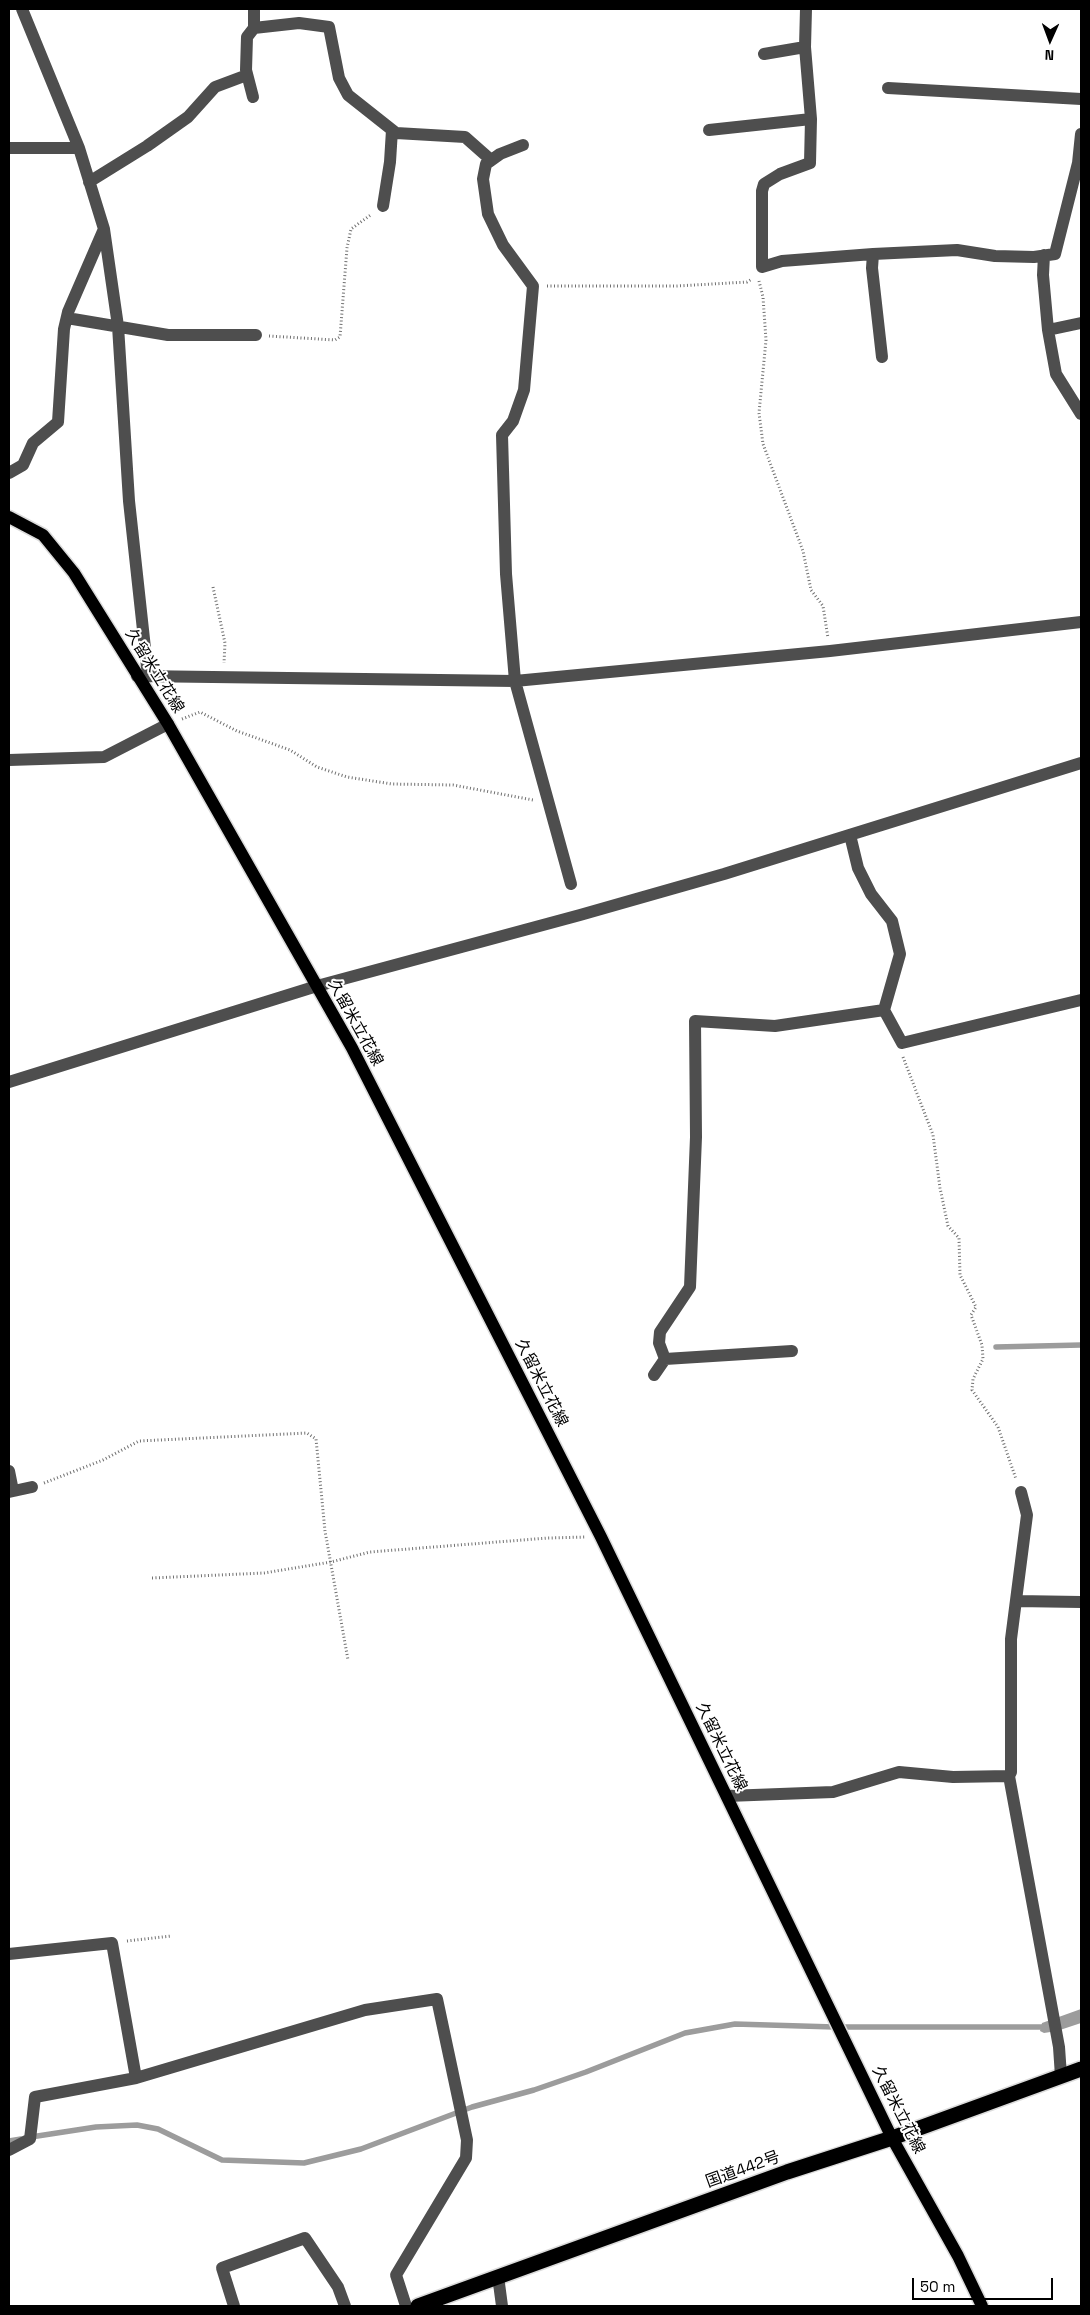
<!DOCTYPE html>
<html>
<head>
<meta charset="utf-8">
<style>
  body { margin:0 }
  #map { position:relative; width:1090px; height:2315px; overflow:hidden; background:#fff; font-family:"Space Grotesk",sans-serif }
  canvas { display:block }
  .frame { position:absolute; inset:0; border:10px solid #000; pointer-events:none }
  .north { position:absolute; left:1025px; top:15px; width:50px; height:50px; -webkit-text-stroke:4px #fff; paint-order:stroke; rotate:182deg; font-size:14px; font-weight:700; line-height:20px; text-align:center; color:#000 }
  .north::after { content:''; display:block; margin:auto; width:18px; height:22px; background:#000; clip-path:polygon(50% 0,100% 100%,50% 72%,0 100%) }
  .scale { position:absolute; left:912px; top:2278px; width:141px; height:22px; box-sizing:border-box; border:2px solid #000; border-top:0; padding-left:6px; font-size:15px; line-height:18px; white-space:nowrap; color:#000; -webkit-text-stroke:4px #fff; paint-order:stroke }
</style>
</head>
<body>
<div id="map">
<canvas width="1090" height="2315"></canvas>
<div class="frame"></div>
<div class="north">N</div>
<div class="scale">50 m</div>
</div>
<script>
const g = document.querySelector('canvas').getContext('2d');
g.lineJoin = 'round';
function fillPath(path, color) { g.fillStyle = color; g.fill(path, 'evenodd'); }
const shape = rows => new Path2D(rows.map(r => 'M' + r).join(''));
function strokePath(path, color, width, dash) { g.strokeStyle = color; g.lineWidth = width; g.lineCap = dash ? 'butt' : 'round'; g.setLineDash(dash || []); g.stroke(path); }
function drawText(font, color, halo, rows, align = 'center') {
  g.font = font + ' "Space Grotesk","Noto Sans JP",sans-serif'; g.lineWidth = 4; g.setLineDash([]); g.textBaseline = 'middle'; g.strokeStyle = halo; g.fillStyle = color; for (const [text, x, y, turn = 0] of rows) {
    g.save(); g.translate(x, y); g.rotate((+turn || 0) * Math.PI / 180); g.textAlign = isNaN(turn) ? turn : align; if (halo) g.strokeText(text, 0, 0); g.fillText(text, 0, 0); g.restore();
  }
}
fillPath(shape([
  [1081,2009,1081,2023,1057,2031,1044,2033,1040,2031,1042,2023]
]), '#9c9c9c');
strokePath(shape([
  [996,1347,1081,1345],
  [31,2137,96,2127,137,2125,158,2129,222,2160,304,2163,361,2149,472,2107,534,2090,586,2072,685,2033,735,2024,834,2027,1045,2027],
  [9,2141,21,2139]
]), '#9c9c9c', 5.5);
const major = shape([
  [9,517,43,535,74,573,168,724,352,1048,601,1537,892,2138,958,2256,982,2306]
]);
const highway = shape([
  [418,2306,787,2172,892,2138,1081,2069]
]);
strokePath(major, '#dbdbdb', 15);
strokePath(highway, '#dbdbdb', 18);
strokePath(shape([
  [759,281,763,297,766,340,759,413,763,444,803,551,811,590,823,606,828,638],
  [547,286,677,286,747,282,752,279],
  [269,336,335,340,340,337,347,248,351,229,372,214],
  [213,587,225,643,224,663],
  [182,719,200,712,237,731,290,750,317,767,347,777,392,784,453,785,533,800],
  [903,1057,933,1135,940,1188,948,1226,959,1238,960,1275,976,1307,971,1315,982,1345,983,1359,973,1379,972,1390,998,1427,1016,1479],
  [44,1483,103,1460,139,1441,307,1433,316,1439,325,1531,348,1660],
  [152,1578,264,1573,331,1562,370,1552,548,1538,586,1537],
  [127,1941,171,1936]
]), '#707070', 3, [1, 2.5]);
strokePath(shape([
  [22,9,79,148,104,229,118,326,129,501,148,676],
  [806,9,805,47,811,119,810,163,780,174,764,184,762,191,762,267,782,261,873,254,957,250,995,256,1034,257,1055,254,1078,163,1081,134],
  [254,28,299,23,329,27,339,78,348,95,396,133,465,137,491,160],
  [764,54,805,47],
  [888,88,1081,99],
  [253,97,246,70,247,37,254,28,254,9],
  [709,130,811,119],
  [523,145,500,154,486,164,483,179,488,214,503,245,533,286,524,390,513,421,502,435,506,574,515,681,571,884],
  [9,148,79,148],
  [89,182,147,146,188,117,215,87,247,75],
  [383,206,390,162,392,130],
  [873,254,872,268,882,357],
  [1044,255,1043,275,1048,330,1056,374,1081,414],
  [67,318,168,335,256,335],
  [1048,330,1081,323],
  [9,473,23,465,33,443,58,422,64,329,68,312,104,229],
  [137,676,515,681,830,651,1081,622],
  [9,760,104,757,168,724],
  [884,1010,902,1043,1081,1000],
  [9,1082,317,986,580,915,724,874,1081,763],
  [792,1351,665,1359,659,1343,660,1332,690,1287,696,1137,695,1021,775,1026,884,1010,900,954,892,921,871,894,858,868,850,835],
  [654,1375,665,1359],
  [9,1471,13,1491],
  [9,1492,32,1487],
  [1021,1492,1027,1515,1011,1639,1011,1772,1009,1776,1059,2047,1061,2076],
  [1016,1601,1081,1602],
  [727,1796,833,1792,899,1772,953,1777,1009,1776],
  [9,1954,112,1943,136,2078,365,2010,437,1999,467,2140,466,2158,396,2275,406,2306],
  [9,2150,30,2139,35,2097,136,2078],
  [498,2276,502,2306],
  [234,2306,222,2268,305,2238,338,2287,345,2306]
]), '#4e4e4e', 12);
strokePath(major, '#000', 12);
strokePath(highway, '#000', 15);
drawText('16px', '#000', '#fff', [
  ["久留米立花線",154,671,58],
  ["久留米立花線",355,1023,61],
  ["久留米立花線",541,1383,63],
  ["久留米立花線",721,1747,64],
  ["久留米立花線",898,2110,63],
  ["国道442号",743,2170,-20]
]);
</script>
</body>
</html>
